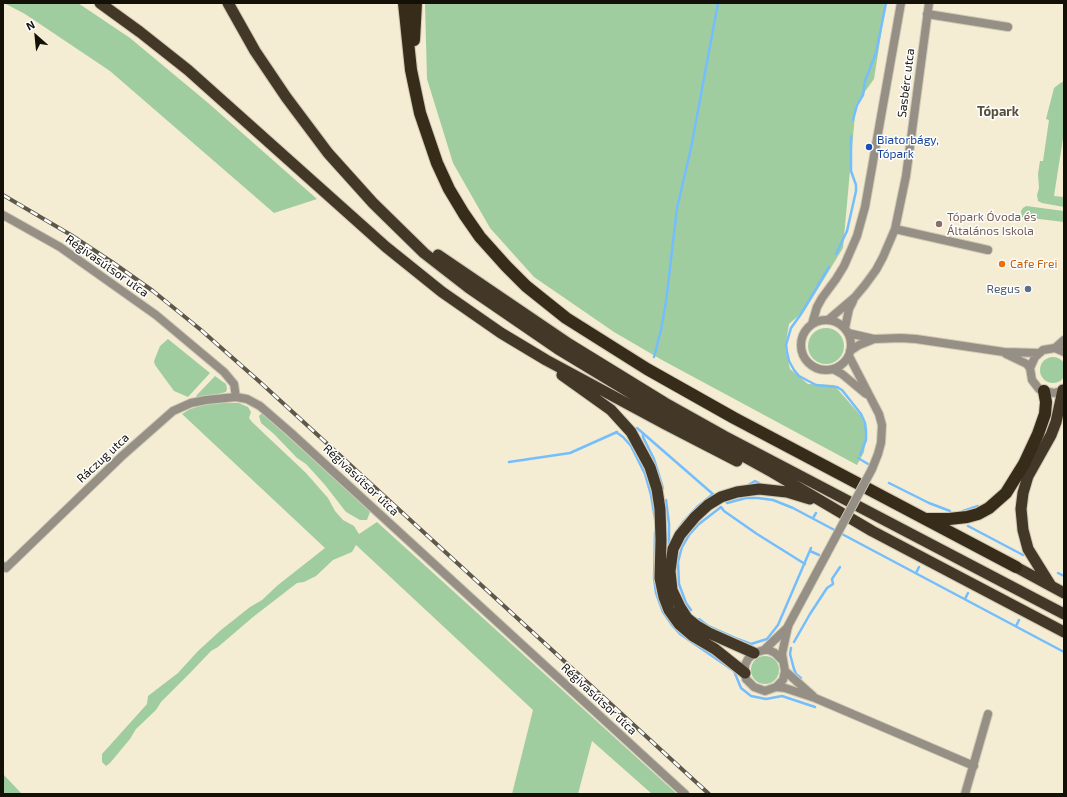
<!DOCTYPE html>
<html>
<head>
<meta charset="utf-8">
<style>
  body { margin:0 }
  #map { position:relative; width:1067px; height:797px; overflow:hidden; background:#f4ecd3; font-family:"Exo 2",sans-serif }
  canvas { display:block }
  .frame { position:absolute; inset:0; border:4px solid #131008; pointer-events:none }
  .north { position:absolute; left:16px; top:16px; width:40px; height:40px; -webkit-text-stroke:3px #fff; paint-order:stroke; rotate:333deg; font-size:11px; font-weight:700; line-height:16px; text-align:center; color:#131008 }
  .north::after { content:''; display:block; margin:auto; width:14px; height:18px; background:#131008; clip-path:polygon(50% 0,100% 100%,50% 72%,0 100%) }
</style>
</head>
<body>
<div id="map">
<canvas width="1067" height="797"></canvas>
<div class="frame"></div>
<div class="north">N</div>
</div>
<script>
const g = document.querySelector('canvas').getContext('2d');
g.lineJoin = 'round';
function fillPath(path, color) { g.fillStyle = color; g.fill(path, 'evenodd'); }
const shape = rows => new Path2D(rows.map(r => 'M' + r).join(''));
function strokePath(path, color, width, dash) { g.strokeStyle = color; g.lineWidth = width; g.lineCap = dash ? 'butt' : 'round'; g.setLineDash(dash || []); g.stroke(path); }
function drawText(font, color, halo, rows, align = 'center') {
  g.font = font + ' "Exo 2",sans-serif'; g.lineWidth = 3; g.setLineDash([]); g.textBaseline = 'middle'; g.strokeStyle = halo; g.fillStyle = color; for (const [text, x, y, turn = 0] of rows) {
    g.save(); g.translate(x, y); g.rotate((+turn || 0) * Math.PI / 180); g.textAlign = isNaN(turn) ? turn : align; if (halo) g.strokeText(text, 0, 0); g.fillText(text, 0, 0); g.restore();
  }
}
fillPath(shape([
  [4,3,78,3,130,38,207,102,317,199,274,213,110,71,25,14],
  [425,3,886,3,874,79,856,104,843,248,805,310,789,324,785,348,790,369,808,384,834,385,861,416,867,431,864,452,857,465,662,360,614,332,534,277,490,228,453,163,427,79],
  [1064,81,1064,132,1054,196,1064,197,1064,207,1042,203,1038,201,1037,195,1039,188,1038,174,1040,161,1043,161,1049,120,1046,119,1054,88,1059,84],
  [1026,206,1064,211,1064,222,1022,217,1021,211,1023,208],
  '808 346a18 18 0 1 1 36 0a18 18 0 1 1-36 0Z',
  [168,339,210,373,188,397,174,391,155,365,154,361,160,346],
  '1040 370a13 13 0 1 1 26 0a13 13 0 1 1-26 0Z',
  [215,376,226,384,227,389,226,392,197,399,196,396],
  [221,403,239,403,248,407,251,412,249,418,252,422,306,473,328,498,335,511,343,520,354,526,359,534,377,522,677,794,652,794,592,741,578,794,512,794,533,710,356,545,352,552,333,560,316,576,304,582,297,583,253,617,218,647,211,651,192,671,161,702,156,710,136,729,130,739,110,763,106,766,102,762,102,754,147,704,148,696,178,673,198,651,221,630,250,607,262,600,278,585,325,548,182,414,190,409,207,404],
  [262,413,369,510,370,512,367,520,360,520,346,512,325,485,306,464,297,458,274,434,261,423,259,416],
  '751 670a14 14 0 1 1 28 0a14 14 0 1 1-28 0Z',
  [3,774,22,794,3,794]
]), '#a0cd9f');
strokePath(shape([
  [853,120,857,105,863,95,865,81,876,53,886,3],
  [836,254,847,231,856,191,856,185,851,171,851,136],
  [829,267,801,314,791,328,786,345,787,352,789,361,794,370,799,376,816,385,837,387,842,390,861,414,865,423,866,431,866,440,860,455],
  [654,357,661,330,666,302,677,208,691,148,718,3],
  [637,428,714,495],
  [616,432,623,437,631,446,645,474,651,495,655,519],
  [643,433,643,437,654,459,663,488],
  [858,458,868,464],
  [509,462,570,453,617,432],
  [889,483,929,503,950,511],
  [748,485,755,481,759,483],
  [666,500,669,524,669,547],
  [727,503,746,498,758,498,773,500,793,508,1064,652],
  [963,511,978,506],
  [813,518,816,513],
  [968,526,1023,555],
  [678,529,684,521,697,507,713,494],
  [655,532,654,578,656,593,663,612,672,625,680,634,734,671,741,688,751,696,766,699,782,696,815,707],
  [810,551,819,555],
  [916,573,919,567],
  [1058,573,1064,576],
  [965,599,968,593],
  [691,610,686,603,679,584,678,562,682,547,689,535,699,524,721,507,724,511,757,534,805,564],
  [699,619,708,626,735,638,751,644,767,639,778,625,811,548],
  [1016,626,1019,620],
  [794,642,810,614,827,588,833,584,832,579,840,567],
  [791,648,790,654,794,669,796,674,801,678]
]), '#74befd', 2.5);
const minor = shape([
  [927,14,1008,27],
  [3,215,60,247,156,315,224,372,234,384,236,397],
  [895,229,988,250],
  '801 345a25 25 0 1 1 50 0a25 25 0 1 1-50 0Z',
  [828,320,855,297,865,285,876,270,883,257,895,229,906,176,929,3],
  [812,324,817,307,822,298,836,279,844,266,857,236,865,207,901,3],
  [845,328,849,309,853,301],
  [848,333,874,339,901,338,916,339,1004,352,1039,353],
  [1055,348,1064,340],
  [850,351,859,345,874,339],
  [1064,352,1055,348,1043,350,1035,357,1030,368,1032,380,1039,389,1044,391,1054,393,1064,390],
  [1006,354,1027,364,1030,368],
  [849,356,879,414,882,425,881,443,878,454,872,469],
  [833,369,842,374,866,394],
  [3,566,6,568,122,456,173,411,191,403,206,400,236,397,247,399,260,406,290,432,685,794],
  [764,650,788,627],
  [783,661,775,653,769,650,764,650,754,653,748,659,745,665,745,673,746,679,754,687,765,691,776,687,783,680,785,671,782,654,788,626,826,555],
  [785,671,813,696],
  [776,687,785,688,815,698,974,766],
  [965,794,988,714]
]);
const trunk = shape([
  [100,3,140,32,188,70,386,247,442,292,501,333,546,360,665,424,737,461],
  [228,3,255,51,286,97,328,153,373,203,424,253,469,288,558,349,649,404,772,472,872,531,1064,632],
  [438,255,569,344,665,403,724,436,1064,614],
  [562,375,611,410,631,432,650,467,657,489,660,509,661,540,660,578,664,597,669,610,679,624,693,636,715,649,745,673],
  [1016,567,1064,593],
  [1051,586,1028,549,1023,530,1021,509,1023,493,1028,476,1051,435,1056,422,1063,390],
  [754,653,709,633,697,626,687,618,680,607,672,590,670,571,673,549,680,535,695,517,708,505,721,497,737,492,759,489,787,492,810,499]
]);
const motorway = shape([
  [404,3,411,70,420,113,437,163,449,189,464,214,480,237,506,266,526,286,566,318,647,369,734,418,1016,567],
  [414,40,416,3],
  [926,519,949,519,967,517,978,514,989,508,1006,493,1024,464,1038,434,1045,414,1046,402,1044,391]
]);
strokePath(minor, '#d0c9b3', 10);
strokePath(trunk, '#d0c9b3', 13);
strokePath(motorway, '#d0c9b3', 14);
strokePath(minor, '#958f86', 8);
strokePath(trunk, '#433827', 11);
strokePath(motorway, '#372b19', 12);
const rail = shape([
  [3,195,71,235,112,262,153,291,201,330,261,383,709,794]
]);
strokePath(rail, '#5d584b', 4);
strokePath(rail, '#fff', 2.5, [8]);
const minorBridge = shape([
  [826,555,872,469]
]);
strokePath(minorBridge, '#d0c9b3', 10, []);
strokePath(minorBridge, '#958f86', 8);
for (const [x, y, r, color] of [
  [869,147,4,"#1a4fb4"],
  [939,224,4,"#8d6e63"],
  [1002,264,4,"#e8710a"],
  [1028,289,4,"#5c6f8a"]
]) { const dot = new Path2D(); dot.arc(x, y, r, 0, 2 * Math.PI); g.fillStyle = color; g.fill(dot); strokePath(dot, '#fff', 1.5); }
drawText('12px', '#131008', '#fff', [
  ["Sasbérc utca",906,83,-83],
  ["Régivasútsor utca",107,266,35],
  ["Ráczug utca",103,458,-43],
  ["Régivasútsor utca",361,480,43],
  ["Régivasútsor utca",599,699,43]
]);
drawText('12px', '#164399', '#fff', [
  ["Biatorbágy,",877,140],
  ["Tópark",877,154]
], 'left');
drawText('12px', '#785e54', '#fff', [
  ["Tópark Óvoda és",947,217],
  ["Általános Iskola",947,231]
], 'left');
drawText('12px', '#c56008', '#fff', [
  ["Cafe Frei",1010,264]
], 'left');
drawText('12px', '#4e5e75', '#fff', [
  ["Regus",1020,289]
], 'right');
drawText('bold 13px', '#57503b', '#fff', [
  ["Tópark",998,112]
]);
</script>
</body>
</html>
